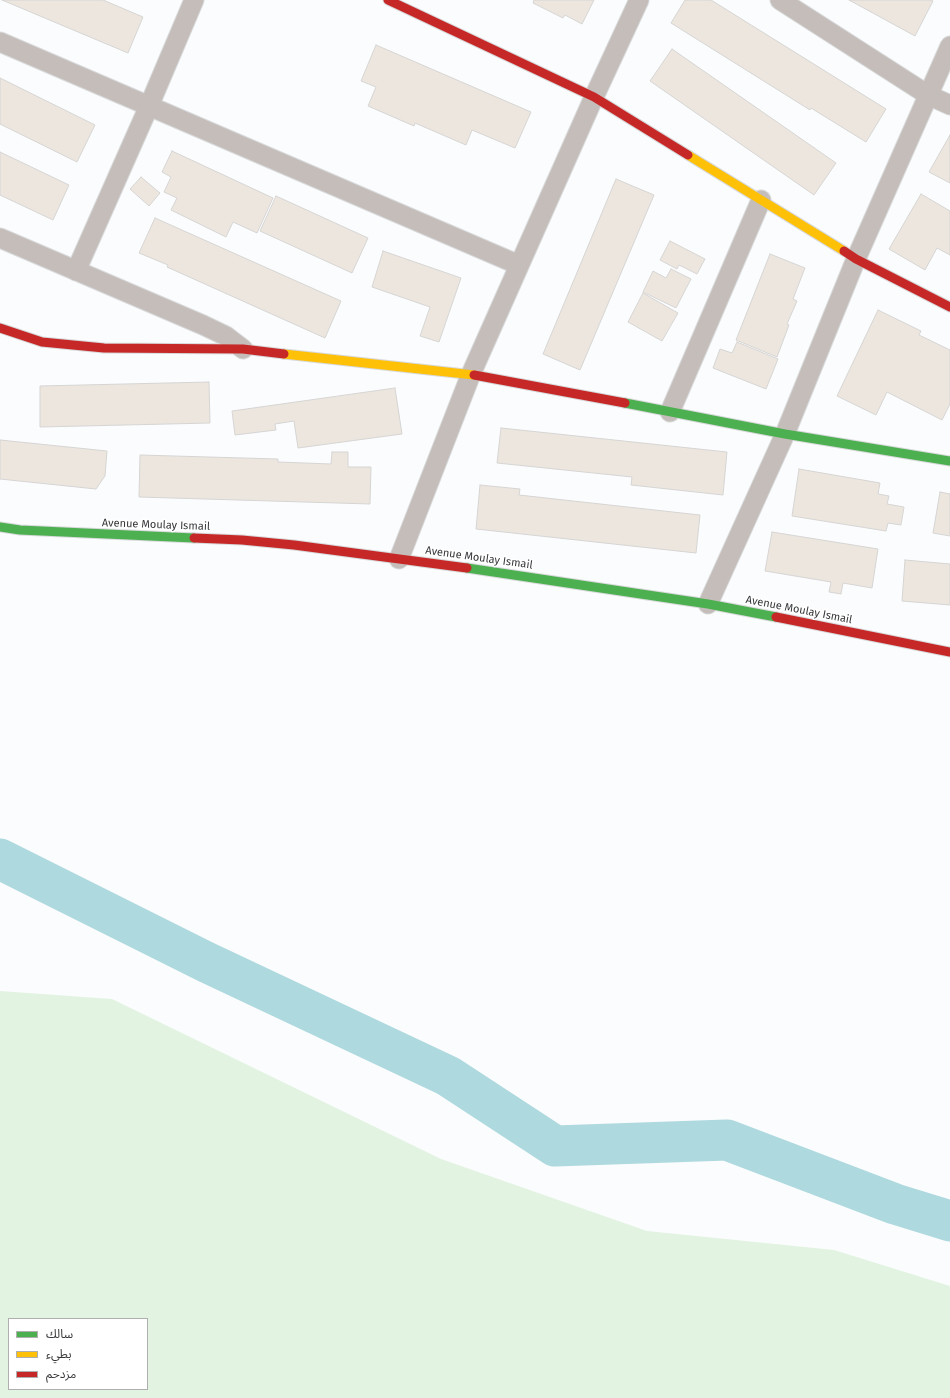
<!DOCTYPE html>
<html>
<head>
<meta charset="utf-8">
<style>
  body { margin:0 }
  #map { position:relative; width:950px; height:1398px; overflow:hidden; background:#fbfcfd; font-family:"Fira Sans","Noto Sans Arabic",sans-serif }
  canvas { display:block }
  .legend { position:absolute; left:8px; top:1318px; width:140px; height:72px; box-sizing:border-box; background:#fff; border:1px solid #afafb0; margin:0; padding:5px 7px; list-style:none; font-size:12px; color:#36373a }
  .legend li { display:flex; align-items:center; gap:8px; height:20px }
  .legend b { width:20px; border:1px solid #afafb0 }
</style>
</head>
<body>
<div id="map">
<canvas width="950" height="1398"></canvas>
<ul class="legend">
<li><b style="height:5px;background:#4caf50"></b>سالك</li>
<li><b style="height:5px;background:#ffc107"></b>بطيء</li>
<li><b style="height:5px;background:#c62828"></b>مزدحم</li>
</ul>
</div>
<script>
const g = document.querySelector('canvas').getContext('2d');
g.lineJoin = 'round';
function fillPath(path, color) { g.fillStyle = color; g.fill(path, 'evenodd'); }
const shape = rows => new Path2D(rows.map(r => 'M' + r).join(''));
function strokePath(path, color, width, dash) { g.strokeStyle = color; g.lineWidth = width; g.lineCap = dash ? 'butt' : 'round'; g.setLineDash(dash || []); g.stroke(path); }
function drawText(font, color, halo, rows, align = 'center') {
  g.font = font + ' "Fira Sans",sans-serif'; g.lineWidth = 3; g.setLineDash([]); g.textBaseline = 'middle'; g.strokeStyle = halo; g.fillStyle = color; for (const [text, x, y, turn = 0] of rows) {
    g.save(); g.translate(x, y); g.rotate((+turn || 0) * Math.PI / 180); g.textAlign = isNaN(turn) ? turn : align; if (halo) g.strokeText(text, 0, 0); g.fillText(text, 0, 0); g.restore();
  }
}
fillPath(shape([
  [0,991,112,999,441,1159,647,1231,834,1250,950,1286,950,1398,0,1398],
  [9,1319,147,1319,147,1389,9,1389]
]), '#e2f3e2');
strokePath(shape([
  [0,859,206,962,448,1076,555,1146,727,1140,895,1204,950,1221]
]), '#add9df', 41);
const building = shape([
  [2,0,103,0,143,17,128,53,2,0],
  [534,0,594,0,582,24,565,15,563,18,533,3,534,0],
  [685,0,711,0,886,109,866,142,811,108,810,110,671,23,685,0],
  [849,0,931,0,933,1,915,36,849,0],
  [376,45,531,112,515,148,472,130,466,145,415,123,414,126,368,106,376,87,361,81,376,45],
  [672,49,836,163,814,195,650,81,672,49],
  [0,78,95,125,77,162,0,124,0,78],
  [950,135,950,183,929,172,950,135],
  [172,151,273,198,257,233,233,222,226,237,171,210,177,198,164,192,171,177,162,172,172,151],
  [0,152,69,185,53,220,0,195,0,152],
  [141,177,160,193,149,206,130,189,141,177],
  [616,179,654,195,580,370,543,354,616,179],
  [921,194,950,211,950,255,937,248,925,270,889,249,921,194],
  [276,196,368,238,352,273,260,231,276,196],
  [155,218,341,301,325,338,167,267,168,265,139,253,155,218],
  [670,241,705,259,697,274,679,265,677,269,660,260,670,241],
  [383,251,461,278,439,342,420,336,430,307,372,287,383,251],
  [770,254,805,268,793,299,797,301,787,324,789,325,777,357,736,340,770,254],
  [671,269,691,279,676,308,643,292,653,271,666,278,671,269],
  [643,293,678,313,662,341,628,322,643,293],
  [878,310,921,331,919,335,950,350,950,404,942,420,887,392,876,415,837,396,878,310],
  [737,342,778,359,766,389,713,368,720,349,732,353,737,342],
  [209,382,210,423,40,427,40,386,209,382],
  [395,388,402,434,298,448,294,421,275,424,276,430,235,435,232,411,395,388],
  [501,428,727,452,723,495,631,485,632,477,497,463,501,428],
  [0,440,107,451,105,476,96,489,0,479,0,440],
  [332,452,348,452,348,467,371,467,370,504,139,497,140,455,278,459,278,462,331,464,332,452],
  [799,469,880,483,878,494,889,496,887,504,904,507,901,525,888,523,886,531,792,516,799,469],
  [480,485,520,489,519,495,700,515,696,553,476,529,480,485],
  [940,492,950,494,950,536,933,533,940,492],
  [772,532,878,549,872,588,843,583,841,594,829,592,831,582,765,571,772,532],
  [905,560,950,564,950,605,902,601,905,560]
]);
fillPath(building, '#ece6df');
strokePath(building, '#d6d5d4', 1);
const street = shape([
  [780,0,928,95,950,105],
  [0,42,519,265],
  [0,238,203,325,226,336,243,349],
  [76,271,149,106,194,0],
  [670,412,761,200],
  [399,559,471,374,594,97,639,0],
  [708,604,785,434,856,259,950,46]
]);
const fast = shape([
  [625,403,785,434,950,461],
  [0,527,20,530,194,538],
  [467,568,708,604,776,617]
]);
const slow = shape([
  [688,155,844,251],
  [284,354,474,375]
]);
const jam = shape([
  [388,0,594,97,688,155],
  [844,251,856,259,950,307],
  [0,328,42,342,104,348,243,349,284,354],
  [474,375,625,403],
  [194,538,242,540,294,545,467,568],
  [776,617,950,652]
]);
strokePath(street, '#d8d9da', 21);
strokePath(fast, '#d8d9da', 11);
strokePath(slow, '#d8d9da', 11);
strokePath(jam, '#d8d9da', 11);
strokePath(street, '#c4bdba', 19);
strokePath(fast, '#4caf50', 9);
strokePath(slow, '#ffc107', 9);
strokePath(jam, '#c62828', 9);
drawText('11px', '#36373a', '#fff', [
  ["Avenue Moulay Ismail",156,525,2],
  ["Avenue Moulay Ismail",479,558,8],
  ["Avenue Moulay Ismail",799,610,11]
]);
</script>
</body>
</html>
